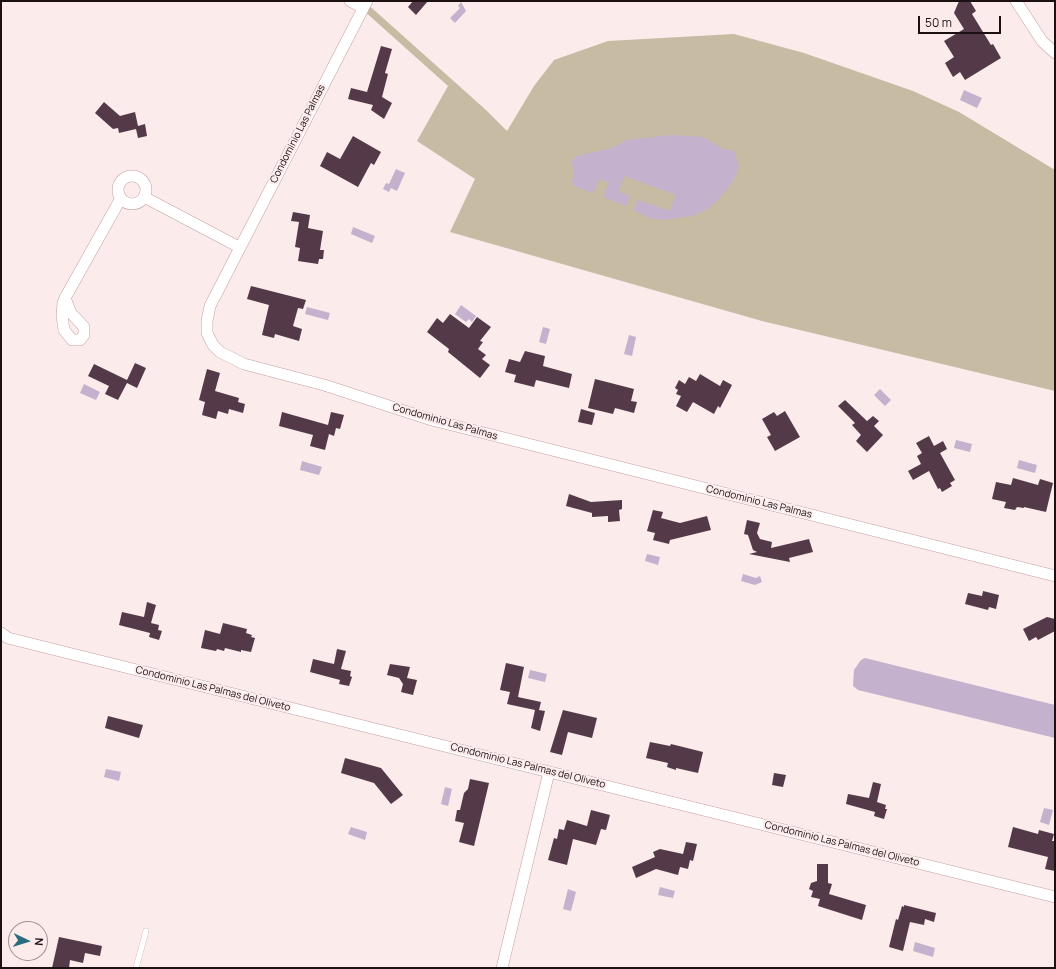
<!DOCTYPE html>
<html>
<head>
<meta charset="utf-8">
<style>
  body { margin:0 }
  #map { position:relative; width:1056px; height:969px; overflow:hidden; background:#fbebeb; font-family:Manrope,sans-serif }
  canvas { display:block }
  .frame { position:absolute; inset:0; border:2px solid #1c1010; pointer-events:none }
  .north { position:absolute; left:8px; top:921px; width:40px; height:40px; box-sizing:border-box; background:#fbebeb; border:1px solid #a29393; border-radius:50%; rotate:94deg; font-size:11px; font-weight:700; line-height:16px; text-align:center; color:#1c1010 }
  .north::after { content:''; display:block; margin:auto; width:14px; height:18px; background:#2a6d7f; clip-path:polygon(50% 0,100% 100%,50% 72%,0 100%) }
  .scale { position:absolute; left:918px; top:16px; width:83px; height:18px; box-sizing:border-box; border:2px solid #1c1010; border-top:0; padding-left:5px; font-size:12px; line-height:14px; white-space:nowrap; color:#1c1010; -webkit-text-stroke:3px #fbebeb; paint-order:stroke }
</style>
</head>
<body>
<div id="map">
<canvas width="1056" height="969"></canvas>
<div class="frame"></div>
<div class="north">N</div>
<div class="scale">50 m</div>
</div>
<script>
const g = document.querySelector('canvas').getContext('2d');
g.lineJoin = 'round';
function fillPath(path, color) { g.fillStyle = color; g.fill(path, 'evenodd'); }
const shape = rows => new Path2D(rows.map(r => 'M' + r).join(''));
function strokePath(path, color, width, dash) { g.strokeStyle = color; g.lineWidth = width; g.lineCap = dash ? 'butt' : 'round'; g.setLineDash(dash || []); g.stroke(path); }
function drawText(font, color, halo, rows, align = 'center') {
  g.font = font + ' Manrope,sans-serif'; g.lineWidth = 4; g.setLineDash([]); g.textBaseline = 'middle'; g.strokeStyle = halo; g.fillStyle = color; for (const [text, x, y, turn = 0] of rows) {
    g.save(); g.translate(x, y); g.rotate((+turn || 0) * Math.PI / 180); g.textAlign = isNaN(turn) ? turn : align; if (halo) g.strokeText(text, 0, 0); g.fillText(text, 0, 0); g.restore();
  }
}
fillPath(shape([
  [353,1,364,1,486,110,507,131,534,86,554,60,608,41,734,34,804,53,913,91,959,112,1055,170,1055,391,762,321,450,232,475,179,417,141,448,86]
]), '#c7bba4');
fillPath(shape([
  [461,2,466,11,455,23,450,18,460,8,458,6],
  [964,90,982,98,977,108,960,100],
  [670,135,703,137,723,149,734,151,739,167,733,181,717,201,706,210,693,216,662,220,650,218,633,210,638,200,670,211,676,195,624,176,619,191,630,196,626,206,603,197,609,183,599,179,593,193,573,186,572,180,574,175,572,161,576,156,612,148,626,140],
  [396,169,405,173,397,191,391,188,389,192,383,189,386,183,389,184],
  [353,227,375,236,372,243,351,234],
  [461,305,476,316,472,322,469,319,466,322,455,314],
  [307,307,330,313,328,320,305,314],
  [543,327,550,329,546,344,539,342],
  [629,335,636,337,632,356,624,354],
  [84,384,100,392,96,400,80,393],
  [880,389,891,400,885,406,874,395],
  [956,440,972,444,970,452,954,448],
  [1019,460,1037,465,1035,473,1017,468],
  [302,461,322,467,319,475,300,470],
  [647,554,660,557,658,565,645,561],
  [743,574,756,578,760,576,762,582,755,585,741,581],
  [865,658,1055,705,1055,738,858,690,853,686,854,670,861,660],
  [530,670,547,674,545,682,528,678],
  [106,769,121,772,119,781,104,777],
  [445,787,452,789,448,806,441,804],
  [1044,808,1053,810,1049,825,1040,822],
  [351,827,367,832,365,840,348,834],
  [660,887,675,891,673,898,658,895],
  [568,889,576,892,571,911,563,909],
  [915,942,935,948,933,957,913,951]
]), '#c3b1cd');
fillPath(shape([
  [413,1,428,1,416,15,408,7],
  [959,1,970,1,976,11,972,14,991,45,993,44,1001,58,965,80,960,72,953,77,945,63,954,57,944,41,964,29,954,13],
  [381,46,392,49,385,73,388,74,382,97,392,103,384,119,371,110,373,105,348,99,351,88,367,92],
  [104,102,120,116,135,112,138,126,145,124,147,136,138,138,136,129,119,133,118,128,113,129,95,113],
  [353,136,381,152,374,165,371,163,358,187,320,166,327,152,340,159],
  [293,212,310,215,308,228,323,231,320,250,324,250,323,259,319,259,318,264,298,261,300,248,295,247,299,222,291,221],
  [251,286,306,300,303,309,298,308,293,326,302,329,299,341,275,334,274,338,262,335,269,305,247,299],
  [450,314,469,328,477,317,491,327,480,341,483,342,478,349,486,355,482,359,490,365,480,378,448,352,449,349,427,332,437,318,443,323],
  [525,351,545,356,543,366,572,374,569,388,536,380,534,387,514,382,516,375,505,372,509,359,520,362],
  [135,363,146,368,137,388,127,383,118,400,105,394,109,386,88,376,94,364,127,380],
  [207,369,220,373,215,391,239,398,238,402,245,404,243,413,229,409,228,414,218,411,216,419,202,415,205,402,199,400],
  [700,374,720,386,723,380,732,385,720,408,718,406,714,414,693,402,687,412,676,406,681,396,676,394,678,390,675,388,679,380,685,384,689,377,696,381],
  [595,379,634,389,631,401,637,402,634,413,615,408,613,414,588,408],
  [845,400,867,421,873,416,879,421,874,426,883,435,867,452,856,441,861,435,852,425,855,423,838,406],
  [581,409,595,413,592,425,578,422],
  [785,411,800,437,775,451,767,437,771,435,762,419,774,412,777,416],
  [282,412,328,425,331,412,344,415,340,429,336,428,334,436,329,434,325,450,310,446,313,435,279,426],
  [929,436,934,446,943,441,947,449,940,453,955,480,950,483,952,486,942,492,940,488,938,489,929,471,913,480,908,471,921,464,917,456,922,453,916,443],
  [1013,478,1038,485,1040,479,1053,483,1046,512,1024,507,1024,508,1017,507,1015,510,1004,508,1006,502,992,499,996,482,1011,485],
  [569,494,591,502,622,500,622,509,619,510,620,521,608,522,608,516,592,517,592,513,566,506],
  [653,510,663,512,661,518,680,523,707,516,711,530,670,540,669,544,653,540,655,533,647,531],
  [747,520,760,523,757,533,760,539,772,542,771,548,809,539,813,552,789,558,790,562,749,554,757,552,753,550,748,535,744,534],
  [983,591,999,595,996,609,989,607,988,610,965,604,968,593,982,596],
  [147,602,156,605,151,623,159,625,158,630,162,631,159,640,149,637,150,633,119,625,122,612,144,617],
  [1047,617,1055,619,1055,631,1038,640,1036,637,1029,641,1023,629],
  [223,623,247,629,246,633,252,635,251,637,255,638,251,652,241,650,241,652,225,648,224,651,217,649,216,651,201,648,205,630,220,634],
  [337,649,346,651,341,669,351,671,350,676,352,677,349,686,339,684,340,680,310,672,313,659,334,664],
  [506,663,524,667,518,697,541,702,539,710,545,711,540,731,531,728,535,710,507,704,510,692,500,690],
  [390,664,410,667,407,678,417,680,413,695,401,692,403,684,399,678,387,675],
  [563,710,597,718,592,738,568,732,562,755,550,752],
  [108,716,143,725,139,738,105,728],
  [650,742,670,746,671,744,703,752,698,773,676,768,676,770,667,767,668,763,646,758],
  [345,758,381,768,403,795,391,804,374,783,341,773],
  [774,773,786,775,783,787,772,785],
  [470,779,489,783,474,846,459,842,464,823,455,821,457,810,460,810,464,793,468,789],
  [873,782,881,784,877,802,886,805,885,809,887,809,884,819,874,816,875,812,846,804,848,794,869,798],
  [591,810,610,815,606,830,601,829,596,845,573,839,567,865,548,860,554,838,557,839,559,829,564,830,567,820,587,826],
  [1013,827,1038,834,1039,830,1054,834,1052,841,1055,841,1055,871,1045,869,1048,857,1008,847],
  [686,842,697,844,693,861,690,860,688,869,680,867,678,875,656,869,636,878,632,867,655,857,653,852,660,849,683,854],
  [817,864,828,864,828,883,832,884,829,894,866,905,862,920,818,906,820,899,811,897,813,891,809,889,811,883,817,881],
  [904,905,936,913,934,922,925,919,924,925,910,922,903,951,889,947,896,919,898,920,902,906,904,907],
  [59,937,102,946,100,956,85,953,83,963,70,960,69,968,52,968]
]), '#543a48');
const service = shape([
  [136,968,146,931]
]);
const minor = shape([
  [350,1,363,8],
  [367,1,210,306,207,321,207,333,213,345,220,352,244,364,324,385,432,420,1055,576],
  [1016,1,1042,41,1055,53],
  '118 190a14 14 0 1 1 28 0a14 14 0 1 1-28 0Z',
  [144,197,239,247],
  [65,298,71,313,84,327,84,335,80,340,72,340,64,330,62,316,63,303,65,298,121,198],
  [1,633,8,638,64,652,1055,897],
  [502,968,549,772]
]);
strokePath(service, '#c4a0a0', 6);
strokePath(minor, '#c4a0a0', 12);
strokePath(service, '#fff', 5.5);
strokePath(minor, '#fff', 11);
drawText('10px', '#1c1010', '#fbebeb', [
  ["Condominio Las Palmas",298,134,-63],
  ["Condominio Las Palmas",445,422,16],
  ["Condominio Las Palmas",759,502,14],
  ["Condominio Las Palmas del Oliveto",213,689,14],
  ["Condominio Las Palmas del Oliveto",528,766,14],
  ["Condominio Las Palmas del Oliveto",842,844,14]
]);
</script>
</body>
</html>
